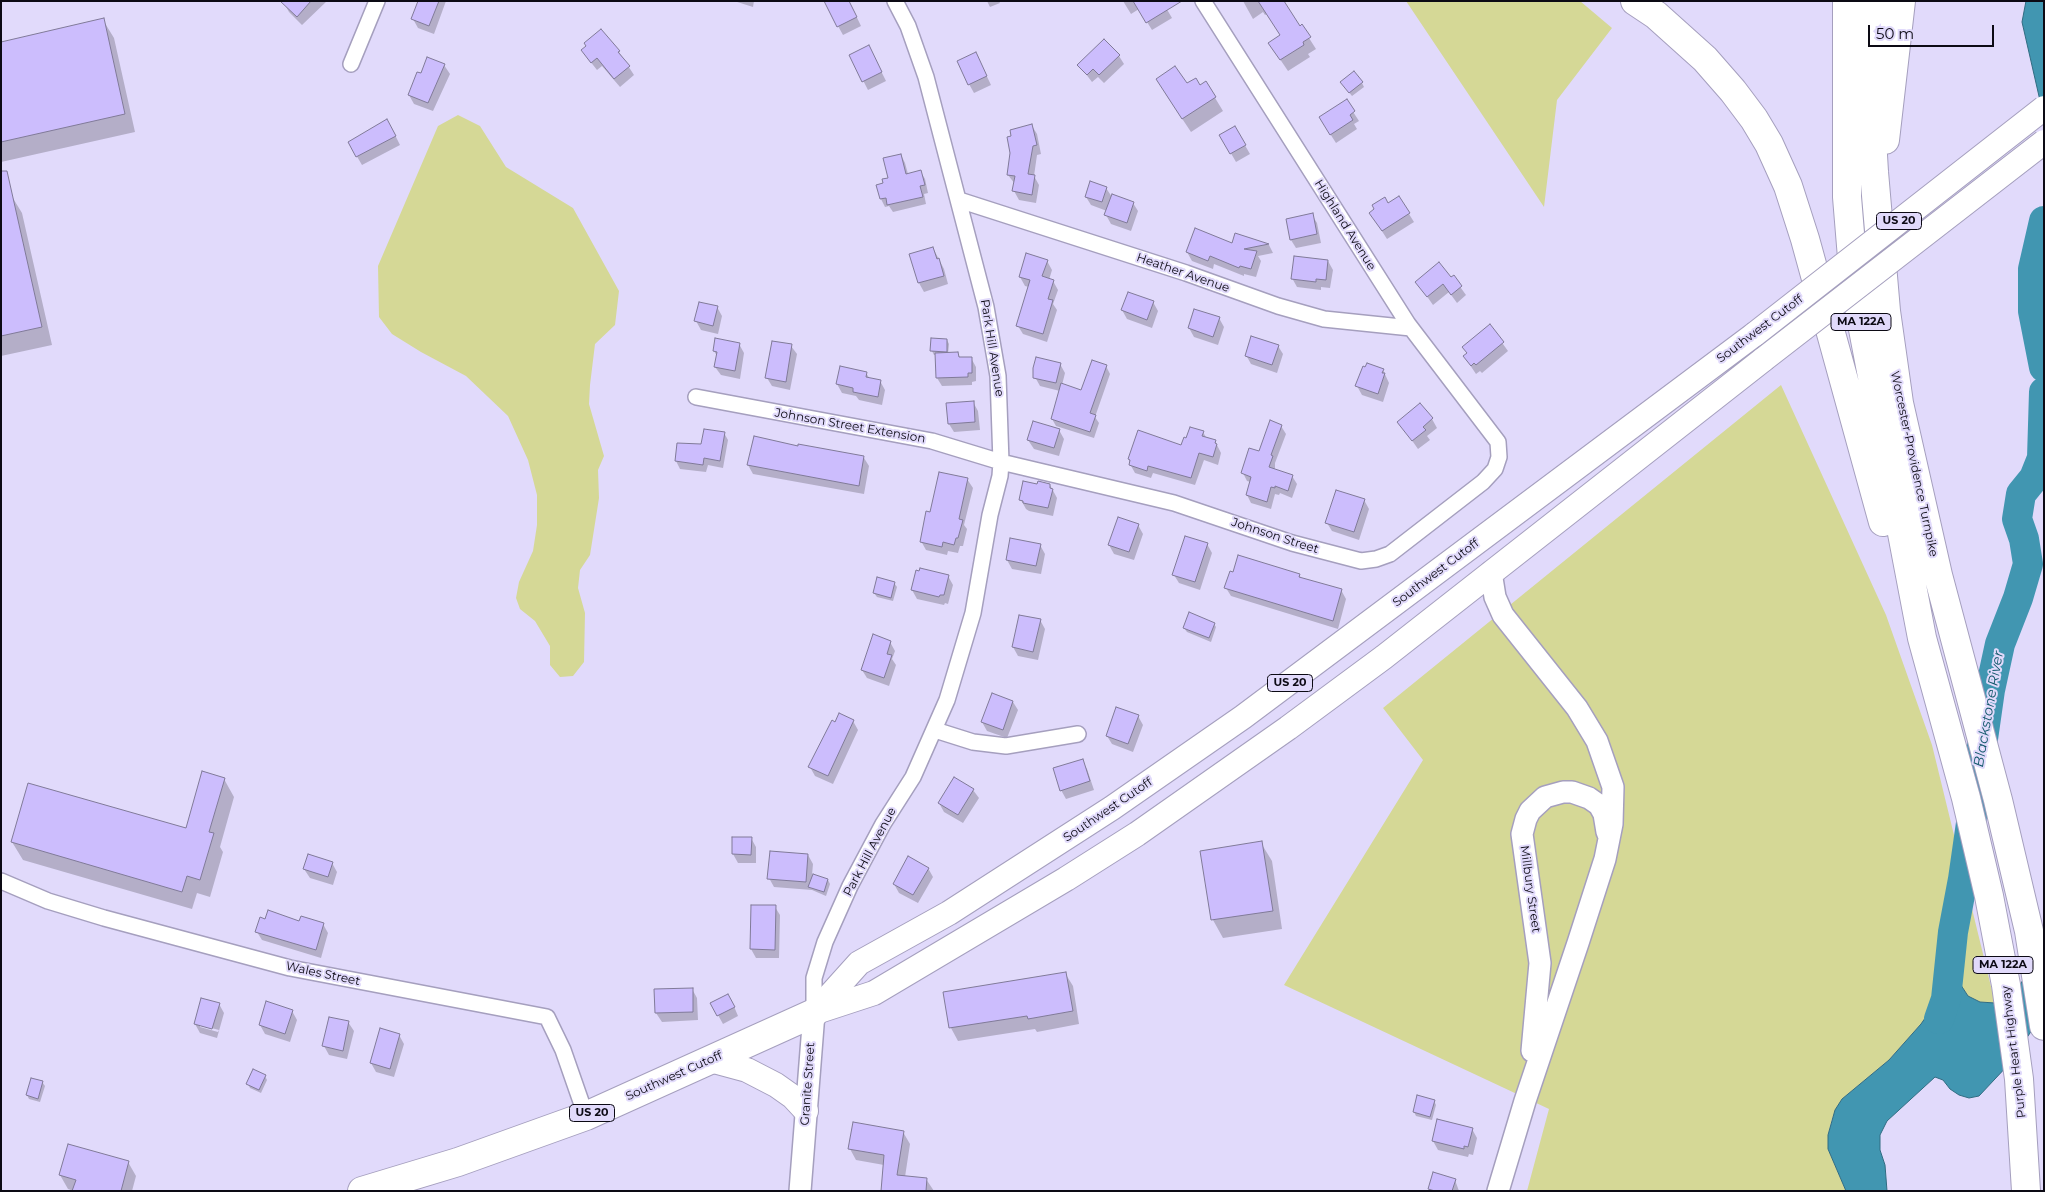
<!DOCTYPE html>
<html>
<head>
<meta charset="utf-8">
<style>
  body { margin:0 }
  #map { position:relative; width:2045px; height:1192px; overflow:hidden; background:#e1dafb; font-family:Montserrat,sans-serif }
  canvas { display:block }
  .frame { position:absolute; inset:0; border:2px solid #0c0a14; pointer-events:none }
  .scale { position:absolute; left:1868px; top:25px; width:126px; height:22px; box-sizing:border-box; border:2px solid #0c0a14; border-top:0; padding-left:6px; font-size:15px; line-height:18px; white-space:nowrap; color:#0c0a14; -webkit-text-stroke:4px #e1dafb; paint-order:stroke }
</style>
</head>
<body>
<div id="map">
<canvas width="2045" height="1192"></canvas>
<div class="frame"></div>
<div class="scale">50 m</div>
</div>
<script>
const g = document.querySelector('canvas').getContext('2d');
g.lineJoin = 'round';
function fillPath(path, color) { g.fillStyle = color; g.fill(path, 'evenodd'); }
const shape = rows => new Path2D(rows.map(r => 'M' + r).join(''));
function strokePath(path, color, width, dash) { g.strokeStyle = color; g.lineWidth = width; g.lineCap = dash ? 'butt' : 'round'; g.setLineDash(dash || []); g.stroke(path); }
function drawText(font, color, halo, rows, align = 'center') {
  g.font = font + ' Montserrat,sans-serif'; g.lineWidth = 4; g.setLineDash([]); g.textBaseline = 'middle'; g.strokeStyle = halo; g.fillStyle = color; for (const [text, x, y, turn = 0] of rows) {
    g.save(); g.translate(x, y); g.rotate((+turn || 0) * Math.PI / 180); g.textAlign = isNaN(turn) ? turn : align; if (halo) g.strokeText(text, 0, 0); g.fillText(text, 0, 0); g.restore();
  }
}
fillPath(shape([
  [1406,1,1580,1,1612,28,1557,100,1544,207],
  [458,115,480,126,506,167,573,208,619,291,615,325,595,344,590,385,589,404,604,456,598,470,599,498,590,555,580,570,578,588,585,613,584,662,573,676,560,677,550,665,550,646,535,621,520,609,516,598,519,582,533,551,537,525,537,495,528,460,508,416,466,376,421,352,392,334,379,317,378,266,438,126],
  [1781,385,1886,615,1932,745,1995,1003,1980,1002,1968,996,1957,979,1940,981,1937,984,1932,1008,1921,1024,1889,1060,1842,1099,1832,1119,1828,1135,1828,1149,1846,1191,1527,1191,1549,1109,1284,985,1423,760,1383,708]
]), '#d5d896');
const water = shape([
  [2026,1,2044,1,2044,118,2022,22,2026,1],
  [1950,979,1957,979,1968,996,1980,1002,1995,1003,2013,995,2023,980,2044,1012,2010,1063,1979,1096,1969,1098,1959,1095,1950,1089,1943,1080,1935,1077,1887,1121,1880,1135,1880,1150,1885,1165,1887,1191,1846,1191,1828,1149,1828,1135,1835,1110,1842,1099,1889,1060,1921,1024,1932,1008,1937,984,1940,981,1950,979]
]);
fillPath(water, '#4196b1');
strokePath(water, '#316c82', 1);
fillPath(shape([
  [285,1,327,1,302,25,289,12,284,3],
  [417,1,446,1,434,34,418,28,413,19,419,3],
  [734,1,754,1,753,7],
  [849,1,861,26,843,35,838,26],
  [987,1,999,1,1000,3,990,7],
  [1123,1,1162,1,1172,18,1152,30,1139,9,1131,14],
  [1243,1,1279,1,1309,38,1316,49,1308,54,1310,57,1288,71,1269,43,1281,36,1267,14,1265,15,1263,12,1253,19],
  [103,20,114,38,135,132,1,162,1,43],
  [582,51,619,52,634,75,620,87,602,66,597,70],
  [850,55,873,55,886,81,868,90],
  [1119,56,1124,64,1104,83,1098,77,1092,82,1079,65],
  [980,62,991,85,974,93,969,84],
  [444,65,450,74,433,111,414,104,409,95,422,75],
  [1206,83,1223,111,1191,132,1165,93,1186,85,1200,87],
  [1362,83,1364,87,1352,96,1344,86],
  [1346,101,1359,121,1354,124,1357,129,1336,143,1325,126],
  [1032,126,1037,134,1041,154,1037,155,1034,176,1039,185,1036,203,1019,200,1014,191,1015,184,1008,175,1012,153],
  [1235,128,1250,154,1236,162,1221,136],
  [392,129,400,145,362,165,349,143],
  [901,155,905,163,908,174,920,171,925,179,928,193,924,194,926,204,893,212,889,206,885,207,881,199,878,185,884,184,890,179],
  [1106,188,1112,197,1133,203,1138,211,1131,231,1111,224,1106,215,1107,211,1091,205,1086,197],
  [11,195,22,213,52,345,1,356,1,197],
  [1399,198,1414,222,1387,239,1376,222,1388,205],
  [1312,215,1317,223,1321,243,1296,248,1291,240],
  [1236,235,1269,245,1273,253,1258,256,1261,261,1256,277,1244,274,1244,276,1214,264,1213,269,1192,261,1187,252,1233,244],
  [933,248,944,269,948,284,924,292,919,283,911,254],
  [1047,261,1052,270,1049,280,1053,281,1058,290,1053,304,1057,310,1047,342,1023,334,1018,326,1029,287,1025,286,1020,277],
  [1328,261,1333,270,1330,288,1321,287,1321,290,1297,287,1292,278],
  [1453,277,1466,295,1457,303,1449,292,1433,305,1417,282,1451,279],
  [1153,302,1158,311,1152,328,1127,319,1122,310],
  [717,307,722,316,718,334,701,330,696,321],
  [1219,318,1224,327,1218,345,1194,337,1189,328],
  [1490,326,1508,351,1482,373,1480,371,1476,374,1464,356,1467,354,1464,347],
  [947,340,949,344,948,354,958,354,960,358,971,358,976,367,976,381,972,382,972,385,942,386,937,378,937,355,934,355,932,351],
  [739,344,744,353,740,379,721,375,715,367,717,356,714,351],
  [791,346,797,354,790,390,772,386,767,378],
  [1278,346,1283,354,1277,373,1251,364,1246,355],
  [1060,364,1065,373,1062,385,1082,392,1106,366,1110,374,1095,417,1099,423,1094,438,1056,426,1052,419,1060,391,1040,386,1035,377],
  [1383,370,1389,383,1383,402,1362,395,1357,386],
  [866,373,870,379,880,381,885,390,882,405,859,400,856,396,842,393,837,384],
  [973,402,978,411,980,430,954,432,949,424],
  [1432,419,1437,428,1427,436,1430,440,1418,449,1399,422],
  [1281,426,1286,434,1275,463,1275,470,1292,476,1297,484,1292,498,1280,493,1279,495,1275,494,1271,509,1251,503,1247,495,1251,482,1247,481,1243,473],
  [1059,430,1064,439,1059,456,1034,449,1028,440],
  [1203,432,1207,439,1215,441,1221,453,1218,465,1204,460,1195,485,1153,473,1151,478,1135,473,1130,464,1129,459,1182,447],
  [724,433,728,440,723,468,708,465,706,472,680,469,676,461,678,444,702,446],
  [799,448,864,458,869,466,864,494,753,474,748,465],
  [967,479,973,488,964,525,967,529,963,546,960,546,958,553,948,551,947,555,926,550,921,541,931,514],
  [1050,485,1057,498,1053,516,1029,511,1026,509,1021,500],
  [1364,500,1369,509,1359,540,1332,531,1327,523],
  [1138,525,1143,534,1134,560,1114,554,1109,545],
  [1207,544,1212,553,1200,590,1179,583,1174,575],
  [1040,545,1045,554,1041,574,1012,569,1007,560],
  [1299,575,1302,579,1341,590,1346,599,1338,629,1231,596,1226,588],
  [948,576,953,585,948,604,945,603,944,605,917,599,912,590],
  [894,583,897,587,893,601,877,597,874,593],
  [1040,620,1045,629,1038,660,1018,656,1013,647],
  [1214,624,1216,627,1211,642,1187,632,1184,628],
  [890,642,895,651,892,659,896,665,889,686,867,678,862,670],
  [1013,702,1018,710,1007,738,987,731,982,722],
  [1138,716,1143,725,1133,752,1112,744,1107,736],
  [853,721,858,730,833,784,815,776,810,767],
  [1082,761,1087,769,1094,790,1066,799,1061,790],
  [224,779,234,797,220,847,223,852,210,897,197,893,192,909,23,860,12,842,186,829],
  [973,790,979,798,963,823,944,812,939,803],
  [751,838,756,847,756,863,738,863,733,854],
  [1261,843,1272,861,1282,929,1223,938,1213,920,1202,852],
  [808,855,813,864,812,875,828,880,830,884,826,896,812,890,774,887,769,878],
  [332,863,337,872,333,885,310,878,304,869],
  [928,868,933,877,918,903,899,893,894,884],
  [775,907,780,915,779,958,756,958,751,949],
  [300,922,323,924,328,933,321,958,262,940,257,932],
  [1065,973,1073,986,1079,1024,1037,1032,1035,1029,958,1041,951,1028],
  [692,989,697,998,698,1020,662,1022,656,1013],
  [219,1004,224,1013,217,1038,200,1033,195,1024],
  [200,1025,219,1030,218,1032,200,1027],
  [733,1004,738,1016,723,1024,718,1015],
  [292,1011,297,1020,290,1042,265,1034,260,1025],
  [348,1022,354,1031,347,1059,329,1055,324,1046],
  [399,1035,404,1044,394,1077,376,1072,371,1063],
  [265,1076,267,1080,261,1093,250,1088,248,1084],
  [42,1082,45,1086,40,1102,29,1099,27,1095],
  [1434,1101,1436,1105,1432,1120,1416,1116,1414,1112],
  [1472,1129,1477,1138,1473,1155,1469,1154,1468,1157,1438,1150,1433,1141],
  [903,1132,910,1144,905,1177,926,1179,934,1191,882,1191,884,1165,856,1160,850,1149],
  [128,1162,136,1176,132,1191,74,1191,68,1189,60,1175],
  [1455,1180,1459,1191,1430,1191,1429,1188]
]), '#0003');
strokePath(shape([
  [2044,221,2033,269,2033,311,2044,367],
  [1939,1019,1946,999,1953,932,1963,879,1990,690,2000,644,2018,598,2028,564,2024,539,2017,519,2021,494,2034,478,2042,458,2044,392]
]), '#4196b1', 30);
const building = shape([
  [280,1,311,1,297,17,280,1],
  [418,1,439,1,429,26,411,19,418,1],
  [824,1,849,1,857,17,837,27,824,1],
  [1133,1,1182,1,1146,23,1133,1],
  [1258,1,1284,1,1300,26,1302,24,1311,37,1303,42,1304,45,1280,60,1268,43,1280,35,1258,1],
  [104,18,125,114,1,142,1,42,104,18],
  [601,29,620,51,618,52,630,66,614,79,597,58,591,63,581,50,586,46,584,43,601,29],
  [1104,39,1120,55,1099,75,1093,69,1087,75,1077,65,1104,39],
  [869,45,882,72,862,82,849,55,869,45],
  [976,52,987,76,968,85,957,61,976,52],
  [427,57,445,64,428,103,408,95,417,72,421,73,427,57],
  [1175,66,1187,83,1196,78,1200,85,1206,81,1216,97,1182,119,1156,79,1175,66],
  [1354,71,1363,82,1349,93,1340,82,1354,71],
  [1347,99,1355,111,1350,115,1353,120,1330,135,1319,117,1347,99],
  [387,119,396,136,356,157,348,142,387,119],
  [1032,124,1037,145,1033,146,1028,174,1035,175,1032,195,1012,191,1015,176,1007,175,1010,153,1007,137,1011,136,1010,130,1032,124],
  [1235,126,1246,145,1230,154,1219,135,1235,126],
  [901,154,906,174,921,170,925,185,920,186,923,197,887,205,886,198,880,199,876,185,883,183,882,179,888,178,883,158,901,154],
  [1,171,7,171,42,327,1,336,1,171],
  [1090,181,1107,187,1102,202,1085,197,1090,181],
  [1112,194,1134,202,1127,223,1104,215,1112,194],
  [1399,196,1410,213,1382,231,1369,213,1374,209,1372,205,1385,197,1388,203,1399,196],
  [1313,213,1317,234,1290,240,1286,219,1313,213],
  [1195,228,1232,243,1235,233,1269,244,1244,249,1257,251,1251,269,1240,266,1239,268,1210,256,1208,261,1186,252,1195,228],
  [933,247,937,259,939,258,944,276,918,283,909,254,933,247],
  [1026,253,1048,260,1042,276,1054,280,1048,299,1053,300,1043,334,1016,326,1030,280,1019,277,1026,253],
  [1294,256,1328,260,1326,280,1316,279,1316,282,1291,279,1294,256],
  [1439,262,1451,277,1454,275,1462,286,1451,295,1443,284,1427,297,1415,282,1439,262],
  [1128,292,1154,301,1147,320,1121,310,1128,292],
  [699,302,718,306,713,326,694,321,699,302],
  [1194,309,1220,317,1213,337,1188,328,1194,309],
  [1490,324,1504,342,1476,365,1474,363,1471,366,1463,356,1467,353,1462,347,1490,324],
  [1251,336,1279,345,1272,365,1245,356,1251,336],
  [715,338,740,343,735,371,714,367,717,352,713,351,715,338],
  [931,338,947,339,947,352,930,351,931,338],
  [772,341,792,344,786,382,765,378,772,341],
  [958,352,959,357,972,357,972,373,968,373,968,377,936,378,935,353,958,352],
  [1036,357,1061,363,1056,383,1033,378,1033,368,1036,357],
  [1092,360,1107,365,1090,413,1096,415,1090,432,1051,419,1061,383,1081,390,1092,360],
  [1367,363,1384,369,1382,373,1385,373,1378,394,1355,386,1363,366,1365,367,1367,363],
  [840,366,867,372,866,377,881,380,878,397,853,392,853,388,836,384,840,366],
  [974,401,975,422,948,424,946,403,974,401],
  [1420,403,1433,418,1423,427,1426,430,1412,441,1397,422,1420,403],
  [1270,420,1282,425,1271,455,1273,456,1269,467,1293,475,1288,491,1275,486,1275,488,1271,487,1267,502,1246,495,1251,477,1241,473,1249,448,1259,451,1270,420],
  [1033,421,1060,429,1054,448,1027,440,1033,421],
  [1190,427,1204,431,1202,436,1216,440,1215,443,1217,444,1213,457,1199,453,1191,478,1148,466,1147,471,1129,465,1130,460,1128,459,1138,430,1181,445,1184,437,1186,438,1190,427],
  [704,429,725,432,720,461,704,458,703,465,675,461,677,443,701,444,704,429],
  [754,436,798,446,798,444,864,456,859,486,747,465,754,436],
  [939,472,968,478,959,519,963,520,958,538,956,538,954,545,943,542,942,547,920,542,926,511,930,512,939,472],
  [1023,481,1037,484,1038,481,1050,484,1050,488,1053,489,1048,508,1023,503,1023,501,1019,500,1023,481],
  [1336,490,1365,499,1354,532,1325,523,1336,490],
  [1118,517,1139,524,1129,552,1108,545,1118,517],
  [1185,536,1208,543,1195,582,1172,575,1185,536],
  [1010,538,1041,544,1036,566,1006,560,1010,538],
  [1238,555,1300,574,1299,577,1342,589,1333,621,1224,588,1230,571,1233,572,1238,555],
  [920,568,949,575,944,595,940,595,939,597,911,590,916,570,919,571,920,568],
  [877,577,895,582,891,598,873,593,877,577],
  [1189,612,1215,623,1209,638,1183,628,1189,612],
  [1019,615,1041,619,1033,652,1012,647,1019,615],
  [873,634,891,641,887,654,892,655,884,678,861,670,873,634],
  [992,693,1013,701,1003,730,981,722,992,693],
  [1116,707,1139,715,1128,744,1106,736,1116,707],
  [839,713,854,720,828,776,808,767,832,720,835,722,839,713],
  [1083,759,1090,781,1060,791,1053,768,1083,759],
  [202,771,225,778,209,832,214,833,200,880,187,876,182,892,11,842,28,783,186,828,202,771],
  [954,777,974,789,958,815,938,803,954,777],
  [732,837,752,837,751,855,732,854,732,837],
  [1262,841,1273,911,1211,920,1200,851,1262,841],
  [770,851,808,854,806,882,767,879,770,851],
  [308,854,333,862,328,877,303,869,308,854],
  [908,856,929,868,913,895,893,884,908,856],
  [813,874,828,879,824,892,808,887,813,874],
  [751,905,776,905,775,950,750,949,751,905],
  [268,910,299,921,301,916,324,923,316,950,255,932,260,917,265,919,268,910],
  [1066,972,1073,1011,1028,1019,1027,1016,949,1028,943,992,1066,972],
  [693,988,693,1012,655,1013,654,989,693,988],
  [728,994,735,1007,717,1016,710,1003,728,994],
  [201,998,220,1003,212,1029,194,1024,201,998],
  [266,1001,293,1010,285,1034,259,1025,266,1001],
  [329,1017,349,1021,343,1051,322,1046,329,1017],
  [380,1028,400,1034,390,1069,370,1063,380,1028],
  [253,1069,266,1075,259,1090,246,1084,253,1069],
  [31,1078,43,1081,38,1099,26,1095,31,1078],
  [1417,1095,1435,1100,1430,1117,1413,1112,1417,1095],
  [1437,1119,1473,1128,1468,1147,1464,1146,1464,1149,1432,1141,1437,1119],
  [853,1122,904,1131,897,1175,927,1178,926,1191,881,1191,884,1155,848,1149,853,1122],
  [68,1144,129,1161,121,1191,72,1191,76,1180,59,1175,68,1144],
  [1433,1172,1456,1179,1452,1191,1435,1191,1428,1189,1433,1172]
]);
fillPath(building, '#ccbdfd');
strokePath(building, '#807a98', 1);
const street = shape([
  [351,64,377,1],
  [959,200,1186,273,1278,306,1324,319,1411,328],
  [696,397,932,441,1001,462,1174,503,1292,543,1361,561,1376,559,1390,554,1483,482,1495,469,1499,457,1498,442,1408,324,1203,1],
  [935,730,973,742,1006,746,1078,734],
  [1,881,48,901,104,918,290,968,547,1017,563,1050,586,1116],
  [814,1013,814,978,825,942,850,886,883,824,913,777,947,700,973,613,990,515,1000,476,1001,462,998,376,986,307,926,77,908,26,895,1]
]);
const secondary = shape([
  [1491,572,1495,597,1503,615,1577,708,1597,741,1613,787,1612,824,1605,859,1578,943,1525,1101,1498,1191],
  [1532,1051,1540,963,1522,834,1526,819,1530,811,1545,797,1563,792,1572,792,1589,798,1599,805,1604,814,1607,832],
  [800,1191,814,1013]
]);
const primary = shape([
  [816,1012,874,993,1066,879,1137,834,1288,728,1384,657,1764,359],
  [814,1013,859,963,949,913,1112,808,1243,717,1755,334],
  [710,1060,747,1070,776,1085,793,1097,806,1111]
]);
const highway = shape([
  [1635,1,1656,15,1705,59,1733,91,1754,119,1769,144,1788,186,1805,239,1883,522],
  [1847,1,1847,197,1854,282,1922,638,1966,798,1989,896,2006,985,2019,1079,2026,1191],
  [1873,1,1870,104,1874,172,1886,311,1899,403,1938,575,1998,800,2029,931,2044,1026],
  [1885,140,1901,1],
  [362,1191,458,1162,586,1116,814,1013]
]);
strokePath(street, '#a59fbe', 18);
strokePath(secondary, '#a59fbe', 24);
strokePath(primary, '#a59fbe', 26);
strokePath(highway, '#a59fbe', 30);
strokePath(street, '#fff', 15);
strokePath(secondary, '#fff', 21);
strokePath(primary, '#fff', 24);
strokePath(highway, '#fff', 28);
const primaryBridge = shape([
  [1755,334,2044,108],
  [1764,359,2044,142]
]);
strokePath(primaryBridge, '#a59fbe', 26, []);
strokePath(primaryBridge, '#fff', 24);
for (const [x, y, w] of [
  [1899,221,45],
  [1861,322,60],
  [1290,683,45],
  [2003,965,60],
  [592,1113,45]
]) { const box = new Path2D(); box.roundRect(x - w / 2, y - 8.5, w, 17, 4); g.fillStyle = '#e1dafb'; g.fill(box); strokePath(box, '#0c0a14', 1); }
drawText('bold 11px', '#0c0a14', null, [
  ["US 20",1899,221],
  ["MA 122A",1861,322],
  ["US 20",1290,683],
  ["MA 122A",2003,965],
  ["US 20",592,1113]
]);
drawText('12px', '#0c0a14', '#e1dafb', [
  ["Highland Avenue",1345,225,58],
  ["Heather Avenue",1183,273,19],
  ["Southwest Cutoff",1760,329,-37],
  ["Park Hill Avenue",992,348,81],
  ["Johnson Street Extension",850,426,10],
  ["Worcester-Providence Turnpike",1914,464,78],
  ["Johnson Street",1275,536,18],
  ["Southwest Cutoff",1436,573,-37],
  ["Southwest Cutoff",1108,810,-34],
  ["Park Hill Avenue",870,852,-62],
  ["Millbury Street",1530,889,82],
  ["Wales Street",323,974,12],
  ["Purple Heart Highway",2014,1052,-97],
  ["Southwest Cutoff",674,1076,-24],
  ["Granite Street",808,1084,-86]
]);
drawText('italic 14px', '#0f5669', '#e1dafb', [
  ["Blackstone River",1989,709,-80]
]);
</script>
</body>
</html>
